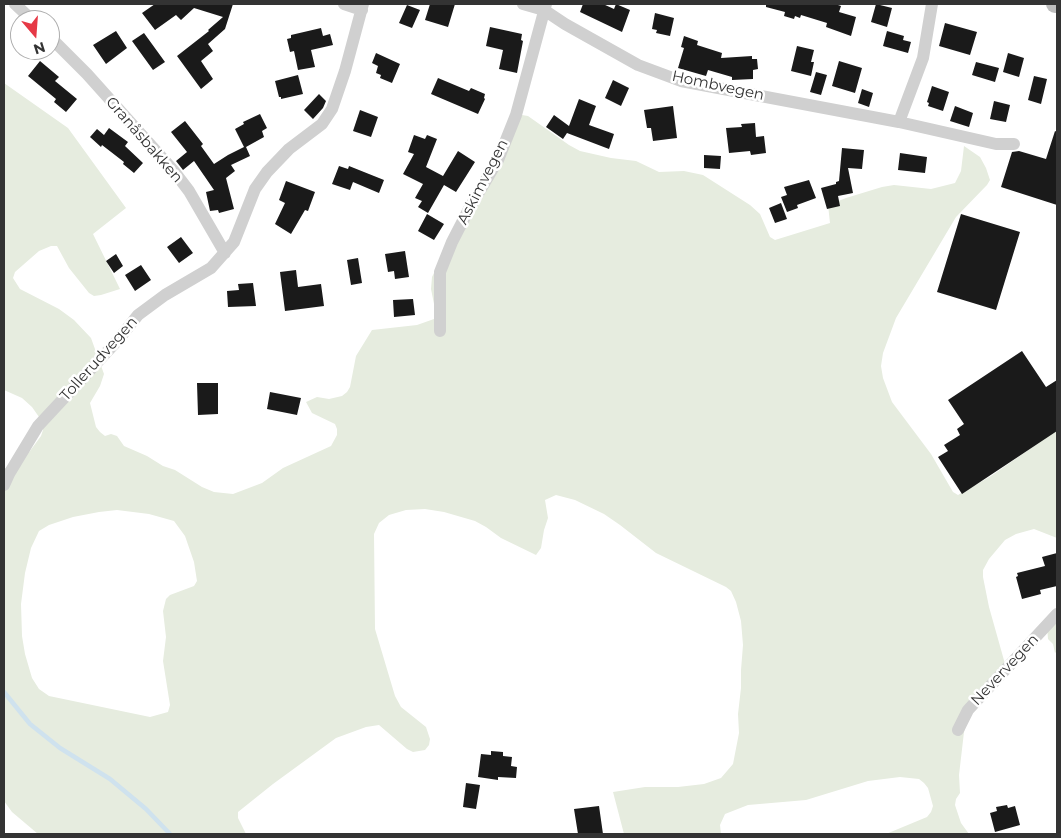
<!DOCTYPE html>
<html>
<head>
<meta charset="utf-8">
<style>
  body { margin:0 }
  #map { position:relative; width:1061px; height:838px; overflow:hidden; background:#fff; font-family:Montserrat,sans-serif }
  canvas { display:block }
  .frame { position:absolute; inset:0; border:5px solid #333; pointer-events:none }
  .north { position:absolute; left:10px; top:10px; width:50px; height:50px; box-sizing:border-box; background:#fff; border:1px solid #adadad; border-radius:50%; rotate:162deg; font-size:14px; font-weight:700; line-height:20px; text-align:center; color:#333 }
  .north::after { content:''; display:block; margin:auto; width:18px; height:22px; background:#e63946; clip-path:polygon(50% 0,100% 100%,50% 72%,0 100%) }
</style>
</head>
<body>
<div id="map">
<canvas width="1061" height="838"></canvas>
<div class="frame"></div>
<div class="north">N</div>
</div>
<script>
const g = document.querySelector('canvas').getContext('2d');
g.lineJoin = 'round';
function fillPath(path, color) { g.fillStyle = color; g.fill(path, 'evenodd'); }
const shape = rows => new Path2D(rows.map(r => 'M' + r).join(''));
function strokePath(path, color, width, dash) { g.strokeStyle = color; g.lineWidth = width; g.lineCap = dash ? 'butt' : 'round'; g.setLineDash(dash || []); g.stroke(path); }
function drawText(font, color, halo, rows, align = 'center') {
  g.font = font + ' Montserrat,sans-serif'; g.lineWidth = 5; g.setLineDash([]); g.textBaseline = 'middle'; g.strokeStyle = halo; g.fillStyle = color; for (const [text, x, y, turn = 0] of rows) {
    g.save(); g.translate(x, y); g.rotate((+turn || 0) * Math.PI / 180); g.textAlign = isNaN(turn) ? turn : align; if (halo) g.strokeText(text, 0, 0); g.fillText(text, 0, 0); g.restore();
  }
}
fillPath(shape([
  [4,83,68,128,126,208,93,234,120,289,101,295,94,296,89,293,69,268,57,246,51,246,39,251,15,272,13,278,20,289,59,309,74,320,91,338,104,374,100,386,90,403,96,427,100,432,105,436,111,434,117,436,124,446,147,456,163,466,175,470,202,487,214,492,233,494,262,483,283,468,331,446,337,435,337,429,335,424,312,413,306,402,317,397,329,399,342,396,347,392,350,387,356,356,372,330,417,325,434,319,436,314,431,289,432,277,446,249,455,225,505,131,522,115,528,116,569,145,580,151,611,158,636,161,659,172,684,171,703,175,750,205,760,214,770,237,775,240,830,223,828,205,846,198,882,187,894,185,931,189,955,183,961,171,964,146,980,157,986,168,990,180,987,185,956,217,896,318,883,353,881,366,883,378,892,402,931,454,953,492,958,495,991,476,1057,430,1057,538,1034,529,1016,534,1005,540,989,559,983,570,983,577,989,607,1007,671,970,714,964,732,959,775,960,793,956,799,955,805,961,823,969,834,886,834,927,817,931,812,933,806,928,788,924,783,919,779,900,777,868,781,806,800,748,805,725,814,720,825,721,834,624,834,613,792,645,787,678,787,704,784,721,778,733,764,739,733,738,714,741,688,741,670,743,645,741,621,736,602,731,591,726,587,656,553,620,525,604,514,575,500,556,495,545,500,548,518,544,530,541,548,536,555,501,538,486,527,475,521,444,512,425,509,406,510,389,515,379,523,374,534,375,629,395,696,401,707,426,727,430,739,429,745,425,750,413,752,407,749,379,725,366,727,336,738,273,784,238,812,238,818,246,834,38,834,12,812,4,801,4,469,30,451,41,436,43,430,39,417,32,407,22,398,4,390],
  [117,510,149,514,174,521,185,536,194,562,197,581,194,586,170,595,166,599,163,611,166,637,163,661,170,705,168,712,150,717,49,696,39,689,32,678,25,654,22,636,21,604,25,573,31,548,39,531,49,525,73,517,99,512],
  [1057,617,1057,651,1055,653,1053,644,1048,639,1047,626]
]), '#e6ecdf');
strokePath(shape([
  [4,692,30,724,60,748,110,779,146,809,170,834]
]), '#cfe2ee', 4.5);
fillPath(shape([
  [155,4,233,4,225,29,208,44,213,51,201,61,213,79,201,89,177,56,209,31,208,30,223,17,194,8,181,20,176,15,155,30,142,13],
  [430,4,455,4,448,27,425,20],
  [583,4,603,4,614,9,616,4,630,10,622,32,580,12],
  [766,4,835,4,841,6,839,12,856,17,851,36,826,27,827,23,801,15,800,18,795,16,794,19,784,16,785,12,766,7],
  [876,4,892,8,887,27,871,22],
  [407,5,420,10,412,28,399,23],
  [655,13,674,18,670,36,656,33,657,30,652,29],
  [945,23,977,32,970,55,939,46],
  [490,27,522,34,521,40,523,41,517,73,499,69,503,50,486,46],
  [321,28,323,36,330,34,333,45,311,50,315,67,298,70,294,51,290,52,287,39,291,38,291,35],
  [116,31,127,48,106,64,93,45],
  [887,31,904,36,903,40,911,42,908,53,883,46],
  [144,33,165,62,153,70,132,41],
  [684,36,698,41,697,45,722,53,721,58,752,56,752,59,757,59,758,69,753,70,753,79,732,80,732,77,708,70,706,76,678,68,684,48,681,47],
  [797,46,814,50,811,62,814,62,811,76,791,71],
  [376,53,400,64,392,83,380,78,381,75,376,73,378,66,372,63],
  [1008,53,1024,58,1019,77,1003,72],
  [40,61,59,77,55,81,77,99,66,112,54,102,56,99,28,76],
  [839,61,862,68,855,93,832,86],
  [976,62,999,68,995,82,972,75],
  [816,72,827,75,821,95,810,92],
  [298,75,303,94,281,99,281,97,279,97,275,81],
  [1034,76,1047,79,1041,104,1028,100],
  [438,78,469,91,471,88,485,94,484,98,485,99,478,114,431,94],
  [613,80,629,88,621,106,605,98],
  [932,86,949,92,943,111,928,106,929,103,927,102],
  [862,89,873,93,869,107,858,103],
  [319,94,326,101,323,108,313,119,304,110],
  [579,99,596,106,589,125,614,134,609,149,567,133,563,139,546,127,554,115,569,126],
  [994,101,1010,105,1006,122,990,119],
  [673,106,677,138,653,141,651,128,647,128,644,110],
  [955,106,973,113,969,127,950,121],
  [360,110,378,117,371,137,353,131],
  [260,114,267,128,262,131,264,137,246,147,250,156,231,165,235,171,226,178,234,209,219,213,218,210,210,211,206,192,214,190,194,161,183,170,176,161,187,152,171,132,185,121,203,144,201,146,214,164,228,155,244,147,235,129,244,124,243,122],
  [755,123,756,137,764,136,766,153,751,155,750,151,729,153,726,128,742,127,741,124],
  [109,128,128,142,125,146,143,163,134,173,123,164,124,162,102,145,101,147,90,137,97,129,104,135],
  [1055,131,1057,132,1057,205,1001,187,1012,152,1019,151,1046,159],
  [414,135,425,139,427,135,437,139,426,167,443,176,458,151,475,162,456,192,444,185,428,213,418,207,422,201,415,198,423,184,403,174,414,154,408,152],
  [842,148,864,150,862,169,848,168,853,193,838,196,840,206,827,209,821,188,836,184,836,182,839,181],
  [900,153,927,157,925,173,898,170],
  [704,155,721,156,720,169,704,168],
  [339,166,348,169,349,166,384,180,379,193,353,182,350,190,332,184],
  [809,180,816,198,797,205,798,208,787,212,781,197,787,195,784,187],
  [286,181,315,192,308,211,305,210,291,234,275,224,285,203,279,200],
  [781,203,787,219,775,223,769,208],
  [427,214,444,224,434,240,418,231],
  [961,214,1020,232,996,310,937,292],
  [181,237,193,253,179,263,167,247],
  [405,251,409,277,395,279,394,271,388,272,385,254],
  [116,254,123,266,114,273,106,261],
  [358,258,362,283,351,285,347,260],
  [141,265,151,280,135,291,125,275],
  [296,270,298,287,321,284,324,306,285,311,280,272],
  [253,283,256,306,228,307,227,291,239,290,238,284],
  [413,299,415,315,394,317,393,300],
  [1022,351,1046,387,1057,380,1057,431,962,494,938,457,948,451,944,445,960,435,957,429,964,424,948,400],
  [197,383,218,383,218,414,198,415],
  [270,392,301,398,297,415,267,409],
  [1057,553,1057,586,1040,590,1041,594,1022,599,1016,577,1018,576,1017,573,1045,566,1042,557],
  [491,751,503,752,503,756,512,757,511,766,517,767,516,778,498,777,498,780,478,777,481,754,491,755],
  [466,783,480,785,476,809,463,807],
  [1007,805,1008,808,1015,806,1020,825,995,832,990,813,997,811,996,807],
  [599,806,603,834,578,834,574,809]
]), '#1a1a1a');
strokePath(shape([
  [15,4,32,20],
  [344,4,362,10],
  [523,4,544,10,565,24,638,65,681,81,899,122,996,144,1014,144],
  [50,37,87,74,173,170,189,191,225,253],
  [899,122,923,58,932,4],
  [440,331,440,272,452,242,469,209,498,160,516,115,546,4],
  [4,485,9,474,38,426,118,340,138,315,165,295,211,268,234,242,255,189,267,172,289,149,322,124,332,109,345,71,363,4],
  [958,730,968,710,1057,614]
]), '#d0d0d0', 12);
strokePath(shape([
  [1055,4,1057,4]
]), '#bdbdbd', 18);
drawText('15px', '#333', '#fff', [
  ["Hombvegen",718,86,12],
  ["Granåsbakken",144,140,49],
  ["Askimvegen",483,182,-63],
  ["Tollerudvegen",99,359,-48],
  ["Nevervegen",1005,670,-47]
]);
</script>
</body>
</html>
